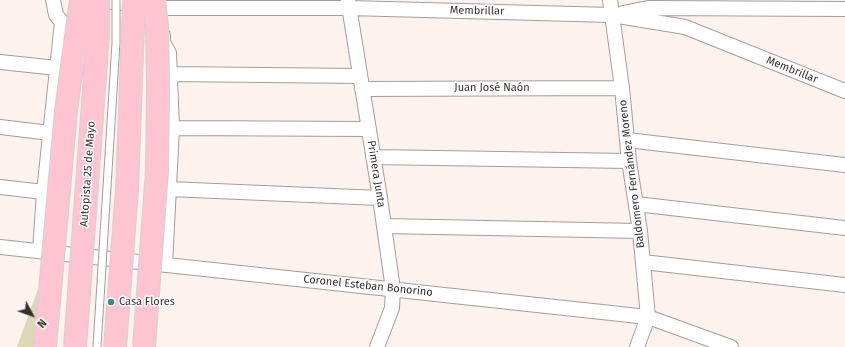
<!DOCTYPE html>
<html>
<head>
<meta charset="utf-8">
<style>
  body { margin:0 }
  #map { position:relative; width:845px; height:347px; overflow:hidden; background:#fef2ef; font-family:"Fira Sans",sans-serif }
  canvas { display:block }
  .north { position:absolute; left:12px; top:295px; width:40px; height:40px; -webkit-text-stroke:3px #fff; paint-order:stroke; rotate:131deg; font-size:11px; font-weight:700; line-height:16px; text-align:center; color:#35302f }
  .north::after { content:''; display:block; margin:auto; width:14px; height:18px; background:#35302f; clip-path:polygon(50% 0,100% 100%,50% 72%,0 100%) }
</style>
</head>
<body>
<div id="map">
<canvas width="845" height="347"></canvas>
<div class="north">N</div>
</div>
<script>
const g = document.querySelector('canvas').getContext('2d');
g.lineJoin = 'round';
function fillPath(path, color) { g.fillStyle = color; g.fill(path, 'evenodd'); }
const shape = rows => new Path2D(rows.map(r => 'M' + r).join(''));
function strokePath(path, color, width, dash) { g.strokeStyle = color; g.lineWidth = width; g.lineCap = dash ? 'butt' : 'round'; g.setLineDash(dash || []); g.stroke(path); }
function drawText(font, color, halo, rows, align = 'center') {
  g.font = font + ' "Fira Sans",sans-serif'; g.lineWidth = 3; g.setLineDash([]); g.textBaseline = 'middle'; g.strokeStyle = halo; g.fillStyle = color; for (const [text, x, y, turn = 0] of rows) {
    g.save(); g.translate(x, y); g.rotate((+turn || 0) * Math.PI / 180); g.textAlign = isNaN(turn) ? turn : align; if (halo) g.strokeText(text, 0, 0); g.fillText(text, 0, 0); g.restore();
  }
}
fillPath(shape([
  [39,286,34,347,17,347]
]), '#dbd7b7');
const street = shape([
  [96,0,164,8,349,8,612,15,685,27,845,91],
  [348,0,380,198,393,289,392,308,377,347],
  [610,0,622,88,629,161,640,231,648,317,637,347],
  [623,13,648,8,845,9],
  [163,35,163,42,169,53,172,128,165,265],
  [0,62,57,68],
  [170,74,360,76],
  [362,89,622,88],
  [0,127,50,133],
  [172,128,368,129],
  [627,140,845,165],
  [373,157,629,161],
  [0,187,44,192],
  [169,189,380,198],
  [636,204,845,228],
  [384,226,640,231],
  [0,247,648,317,731,347],
  [40,251,44,192,62,22,56,15,53,0],
  [643,262,845,285]
]);
strokePath(street, '#a79c99', 16);
strokePath(street, '#fff', 14);
const laneBridge = shape([
  [97,347,116,43,116,0]
]);
const highwayBridge = shape([
  [45,347,66,111,81,0],
  [75,347,98,35,98,0],
  [115,347,127,189,134,0],
  [144,347,157,171,158,88,157,26,154,0]
]);
strokePath(laneBridge, '#a79c99', 9, []);
strokePath(highwayBridge, '#d3d1d1', 24, []);
strokePath(laneBridge, '#fff', 7);
strokePath(highwayBridge, '#fec4d1', 22);
for (const [x, y, r, color] of [
  [111,302,4,"#3d8689"]
]) { const dot = new Path2D(); dot.arc(x, y, r, 0, 2 * Math.PI); g.fillStyle = color; g.fill(dot); strokePath(dot, '#fff', 1.5); }
drawText('11px', '#35302f', '#fff', [
  ["Membrillar",477,11,1],
  ["Membrillar",792,70,22],
  ["Juan José Naón",492,88],
  ["Autopista 25 de Mayo",88,174,-86],
  ["Primera Junta",376,174,81],
  ["Baldomero Fernández Moreno",632,174,-97],
  ["Coronel Esteban Bonorino",368,286,6]
]);
drawText('11px', '#35302f', '#fff', [
  ["Casa Flores",119,302]
], 'left');
</script>
</body>
</html>
